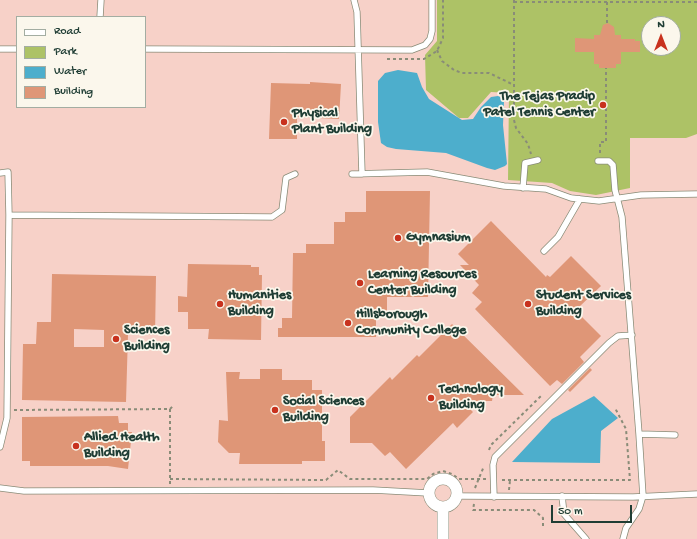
<!DOCTYPE html>
<html>
<head>
<meta charset="utf-8">
<style>
  body { margin:0 }
  #map { position:relative; width:697px; height:539px; overflow:hidden; background:#f3dbbb; font-family:"Gochi Hand",sans-serif }
  canvas { display:block }
  .legend { position:absolute; left:16px; top:16px; width:130px; height:92px; box-sizing:border-box; background:#fbf7ec; border:1px solid #a3ada2; margin:0; padding:5px 7px; list-style:none; font-size:12px; color:#1f3d34 }
  .legend li { display:flex; align-items:center; gap:8px; height:20px }
  .legend b { width:20px; border:1px solid #a3ada2 }
  .north { position:absolute; left:641px; top:16px; width:40px; height:40px; box-sizing:border-box; background:#fbf7ec; border:1px solid #a3ada2; border-radius:50%; rotate:0deg; font-size:11px; font-weight:700; line-height:16px; text-align:center; color:#1f3d34 }
  .north::after { content:''; display:block; margin:auto; width:14px; height:18px; background:#c8321e; clip-path:polygon(50% 0,100% 100%,50% 72%,0 100%) }
  .scale { position:absolute; left:551px; top:505px; width:81px; height:18px; box-sizing:border-box; border:2px solid #1f3d34; border-top:0; padding-left:5px; font-size:12px; line-height:14px; white-space:nowrap; color:#1f3d34; -webkit-text-stroke:3px #fbf7ec; paint-order:stroke }
</style>
</head>
<body>
<div id="map">
<canvas width="697" height="539"></canvas>
<ul class="legend">
<li><b style="height:5px;background:#fff"></b>Road</li>
<li><b style="height:11px;background:#adc266"></b>Park</li>
<li><b style="height:11px;background:#4daecc"></b>Water</li>
<li><b style="height:11px;background:#df9677"></b>Building</li>
</ul>
<div class="north">N</div>
<div class="scale">50 m</div>
</div>
<script>
const g = document.querySelector('canvas').getContext('2d');
g.lineJoin = 'round';
function fillPath(path, color) { g.fillStyle = color; g.fill(path, 'evenodd'); }
const shape = rows => new Path2D(rows.map(r => 'M' + r).join(''));
function strokePath(path, color, width, dash) { g.strokeStyle = color; g.lineWidth = width; g.lineCap = dash ? 'butt' : 'round'; g.setLineDash(dash || []); g.stroke(path); }
function drawText(font, color, halo, rows, align = 'center') {
  g.font = font + ' "Gochi Hand",sans-serif'; g.lineWidth = 3.5; g.setLineDash([]); g.textBaseline = 'middle'; g.strokeStyle = halo; g.fillStyle = color; for (const [text, x, y, turn = 0] of rows) {
    g.save(); g.translate(x, y); g.rotate((+turn || 0) * Math.PI / 180); g.textAlign = isNaN(turn) ? turn : align; if (halo) g.strokeText(text, 0, 0); g.fillText(text, 0, 0); g.restore();
  }
}
fillPath(shape([
  [0,0,697,0,697,539,0,539],
  [17,17,145,17,145,107,17,107],
  [649,24,673,24,673,48,649,48]
]), '#f7d1c8');
fillPath(shape([
  [437,0,697,0,697,134,686,138,630,138,630,188,596,195,570,191,552,183,508,180,509,93,491,92,468,118,459,118,426,90,425,55,437,41],
  [649,24,673,24,673,48,649,48]
]), '#adc266');
fillPath(shape([
  [398,70,417,73,422,87,429,99,462,120,473,119,481,107,491,97,498,96,502,98,504,101,503,125,507,164,505,166,495,170,487,168,446,153,396,149,387,147,381,143,378,122,378,81,385,73],
  [594,396,618,418,601,431,600,463,512,462,552,419]
]), '#4daecc');
fillPath(shape([
  [608,23,614,27,615,35,621,35,621,39,635,39,635,41,640,41,640,52,621,52,621,64,616,64,616,68,599,68,599,64,594,64,594,52,575,52,575,38,594,39,594,35,600,35,603,25],
  [310,82,341,84,339,119,297,117,297,139,269,139,271,83,310,84],
  [366,191,430,191,428,297,387,297,387,317,376,317,376,337,278,337,278,328,282,328,282,318,292,318,293,253,306,253,306,244,334,244,334,222,345,222,345,212,366,212],
  [491,221,546,277,547,275,550,277,571,256,601,286,579,307,581,309,578,313,601,336,580,357,584,362,562,384,557,380,550,386,475,309,482,302,472,293,479,285,460,265,469,265,458,254],
  [188,264,251,265,251,267,259,267,259,275,262,275,261,340,208,339,209,329,188,329,188,312,178,312,178,296,187,297],
  [52,274,156,276,155,335,128,334,126,402,22,400,23,344,36,344,37,322,51,322],
  [74,329,104,330,104,347,74,347],
  [452,324,524,395,493,395,492,401,462,401,473,412,457,428,453,423,406,469,390,452,385,456,372,443,350,443,350,417,390,377,392,380,417,355,419,357],
  [590,368,592,370,570,392,568,390],
  [260,369,282,369,282,380,312,380,312,390,322,390,322,441,325,441,325,461,302,461,302,464,239,464,240,453,229,453,218,442,219,420,228,421,226,372,240,372,239,379,260,379],
  [118,416,119,423,128,423,128,432,132,432,128,469,108,466,30,466,30,461,22,461,22,417]
]), '#df9677');
const service = shape([
  [354,0,357,12,362,174],
  [100,17,101,0],
  [0,49,17,49],
  [145,49,412,50,425,45,430,39,432,31,432,0],
  [598,161,609,161,613,165,615,190,622,217,639,434,643,496,639,509,626,528,623,539],
  [0,173,8,172,9,215,7,418,0,447],
  [352,174,427,172,504,186,546,189,571,198,599,201,641,195,697,194],
  [523,188,525,163,538,160],
  [9,215,272,217,282,210,286,178,295,174],
  [544,251,558,237,580,199],
  [639,434,675,435],
  [0,488,24,491,373,490,428,493],
  [457,496,633,497,697,494],
  [562,496,564,514,586,539],
  [494,497,493,465,495,457,609,343,618,336,632,335]
]);
const minor = shape([
  '429 493a14 14 0 1 1 28 0a14 14 0 1 1-28 0Z',
  [443,508,443,539]
]);
strokePath(service, '#898c78', 7);
strokePath(minor, '#898c78', 12);
strokePath(shape([
  [514,0,514,120,516,128,528,144,531,154],
  [514,2,697,2],
  [607,2,607,23],
  [437,50,442,61,454,70,462,73,489,73,514,85],
  [387,59,424,59,437,51,443,38,443,0],
  [600,153,600,142,606,142,606,68],
  [170,409,170,484],
  [14,410,170,409,174,405],
  [489,450,491,445,542,395],
  [170,479,326,480,338,470,350,479,427,479,433,474,443,471,452,474,459,479,486,479],
  [502,480,630,480,626,429,615,408],
  [475,488,484,466],
  [509,490,510,480],
  [474,504,473,510,534,510,543,518,543,527]
]), '#898c78', 2, [3, 3]);
strokePath(service, '#fff', 5.5);
strokePath(minor, '#fff', 11);
for (const [x, y, r, color] of [
  [603,105,4,"#c8321e"],
  [284,122,4,"#c8321e"],
  [398,238,4,"#c8321e"],
  [360,283,4,"#c8321e"],
  [220,304,4,"#c8321e"],
  [528,304,4,"#c8321e"],
  [348,323,4,"#c8321e"],
  [116,339,4,"#c8321e"],
  [431,398,4,"#c8321e"],
  [275,410,4,"#c8321e"],
  [76,446,4,"#c8321e"]
]) { const dot = new Path2D(); dot.arc(x, y, r, 0, 2 * Math.PI); g.fillStyle = color; g.fill(dot); strokePath(dot, '#fbf7ec', 1.5); }
drawText('bold 14px', '#1f3d34', '#fbf7ec', [
  ["The Tejas Pradip",595,97,"right"],
  ["Patel Tennis Center",595,113,"right"],
  ["Physical",292,114],
  ["Plant Building",292,130],
  ["Gymnasium",406,238],
  ["Learning Resources",368,275],
  ["Center Building",368,291],
  ["Humanities",228,296],
  ["Building",228,312],
  ["Student Services",536,296],
  ["Building",536,312],
  ["Hillsborough",356,315],
  ["Community College",356,331],
  ["Sciences",124,331],
  ["Building",124,347],
  ["Technology",439,390],
  ["Building",439,406],
  ["Social Sciences",283,402],
  ["Building",283,418],
  ["Allied Health",84,438],
  ["Building",84,454]
], 'left');
</script>
</body>
</html>
